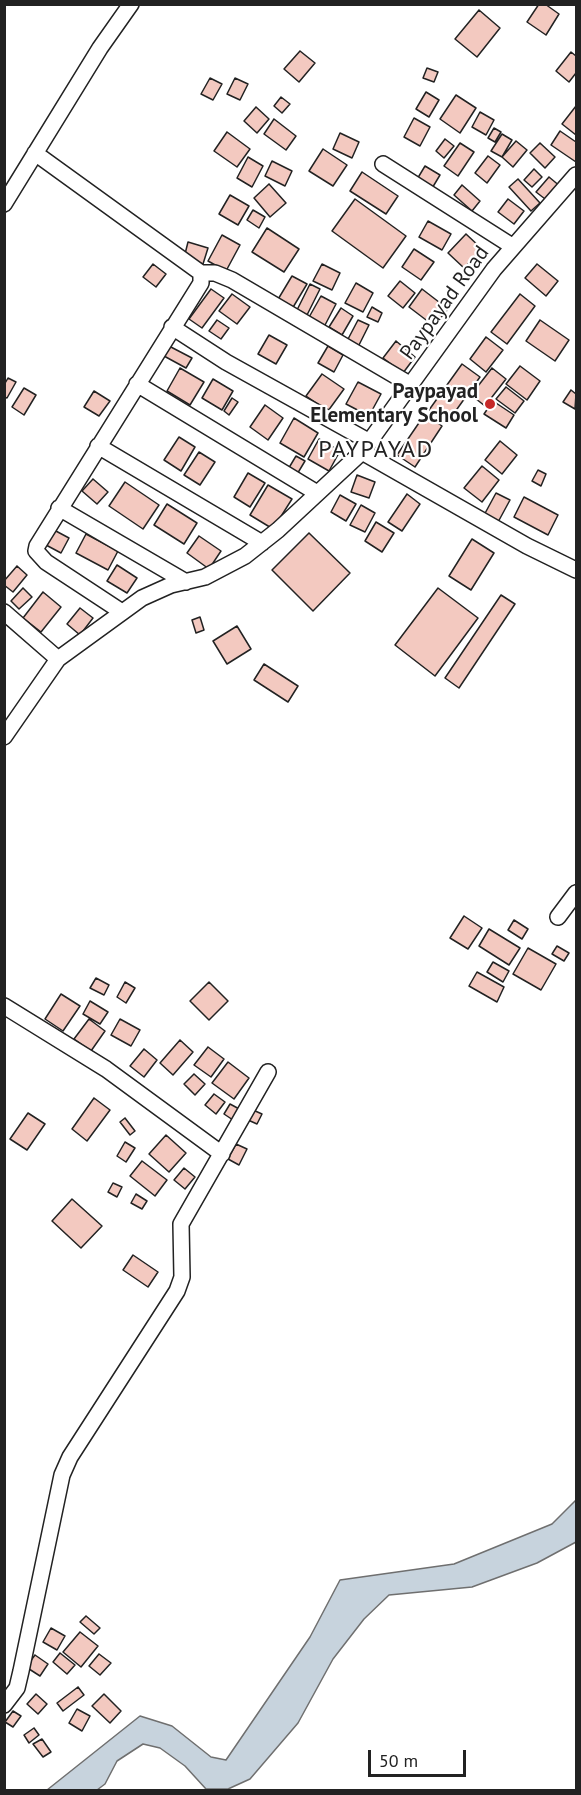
<!DOCTYPE html>
<html>
<head>
<meta charset="utf-8">
<style>
  body { margin:0 }
  #map { position:relative; width:581px; height:1795px; overflow:hidden; background:#fff; font-family:"PT Sans",sans-serif }
  canvas { display:block }
  .frame { position:absolute; inset:0; border:6px solid #222; pointer-events:none }
  .scale { position:absolute; left:368px; top:1750px; width:98px; height:27px; box-sizing:border-box; border:3px solid #222; border-top:0; padding-left:8px; font-size:18px; line-height:21px; white-space:nowrap; color:#222; -webkit-text-stroke:4px #fff; paint-order:stroke }
</style>
</head>
<body>
<div id="map">
<canvas width="581" height="1795"></canvas>
<div class="frame"></div>
<div class="scale">50 m</div>
</div>
<script>
const g = document.querySelector('canvas').getContext('2d');
g.lineJoin = 'round';
function fillPath(path, color) { g.fillStyle = color; g.fill(path, 'evenodd'); }
const shape = rows => new Path2D(rows.map(r => 'M' + r).join(''));
function strokePath(path, color, width, dash) { g.strokeStyle = color; g.lineWidth = width; g.lineCap = dash ? 'butt' : 'round'; g.setLineDash(dash || []); g.stroke(path); }
function drawText(font, color, halo, rows, align = 'center') {
  g.font = font + ' "PT Sans",sans-serif'; g.lineWidth = 4.5; g.setLineDash([]); g.textBaseline = 'middle'; g.strokeStyle = halo; g.fillStyle = color; for (const [text, x, y, turn = 0] of rows) {
    g.save(); g.translate(x, y); g.rotate((+turn || 0) * Math.PI / 180); g.textAlign = isNaN(turn) ? turn : align; if (halo) g.strokeText(text, 0, 0); g.fillText(text, 0, 0); g.restore();
  }
}
const water = shape([
  [576,1500,576,1542,537,1563,472,1587,389,1595,364,1619,333,1659,298,1723,250,1779,228,1789,206,1789,185,1766,160,1748,143,1744,117,1761,105,1784,97,1790,47,1790,140,1716,172,1726,211,1757,226,1760,310,1637,340,1580,454,1564,552,1524,576,1500]
]);
fillPath(water, '#c7d3dd');
strokePath(water, '#6f6f6f', 1.5);
const building = shape([
  [539,4,545,4,559,14,546,35,527,22,539,4],
  [479,10,500,28,477,57,455,39,479,10],
  [300,51,315,63,299,82,284,69,300,51],
  [571,52,576,56,576,73,569,82,556,71,571,52],
  [427,68,438,72,434,82,423,78,427,68],
  [210,78,222,84,213,100,201,94,210,78],
  [235,78,248,84,240,100,227,94,235,78],
  [426,92,439,100,429,117,416,109,426,92],
  [456,95,476,108,460,133,440,119,456,95],
  [281,97,290,104,282,113,274,106,281,97],
  [576,106,576,135,562,124,576,106],
  [256,107,269,119,257,133,244,121,256,107],
  [480,112,494,120,486,135,472,127,480,112],
  [414,118,430,127,420,146,404,137,414,118],
  [274,119,296,136,286,150,264,134,274,119],
  [494,128,501,132,495,142,488,138,494,128],
  [560,131,576,142,576,162,551,145,560,131],
  [227,132,250,149,237,167,214,151,227,132],
  [340,133,359,142,352,158,333,149,340,133],
  [502,134,512,140,502,157,491,151,502,134],
  [445,139,454,146,444,158,436,151,445,139],
  [516,141,527,150,513,167,502,157,516,141],
  [460,143,474,152,458,176,444,166,460,143],
  [540,143,555,157,545,168,530,153,540,143],
  [323,149,347,165,333,186,309,171,323,149],
  [488,156,500,165,487,183,475,173,488,156],
  [248,157,263,166,252,187,237,178,248,157],
  [272,161,292,171,285,186,265,176,272,161],
  [425,166,440,175,431,190,416,181,425,166],
  [534,169,542,177,532,187,524,180,534,169],
  [362,172,398,196,386,214,350,191,362,172],
  [549,177,561,187,549,202,536,192,549,177],
  [518,179,540,203,531,211,509,187,518,179],
  [269,184,286,203,270,217,254,198,269,184],
  [462,185,480,201,472,211,454,195,462,185],
  [230,195,249,206,238,225,219,214,230,195],
  [355,199,406,236,383,268,332,231,355,199],
  [508,199,524,211,514,224,498,212,508,199],
  [253,210,265,217,259,228,247,220,253,210],
  [428,221,451,234,442,250,419,237,428,221],
  [267,228,299,249,284,272,252,252,267,228],
  [466,234,482,249,464,268,448,253,466,234],
  [222,235,240,245,226,271,208,261,222,235],
  [188,242,208,248,203,264,184,258,188,242],
  [414,249,434,262,421,280,402,267,414,249],
  [153,264,166,274,156,287,143,277,153,264],
  [322,264,340,273,332,290,313,281,322,264],
  [537,264,558,281,546,296,525,278,537,264],
  [292,276,307,284,292,309,277,301,292,276],
  [400,281,415,293,403,308,388,296,400,281],
  [356,283,373,293,363,312,345,303,356,283],
  [310,284,320,289,307,315,297,310,310,284],
  [211,289,224,298,202,328,189,319,211,289],
  [422,289,448,309,434,326,409,307,422,289],
  [232,294,250,307,237,324,219,311,232,294],
  [520,294,535,306,507,344,491,332,520,294],
  [321,296,336,304,324,327,308,319,321,296],
  [372,307,382,313,378,322,367,317,372,307],
  [341,308,353,316,342,335,329,327,341,308],
  [217,320,229,328,221,339,209,331,217,320],
  [358,320,369,325,358,347,347,341,358,320],
  [540,320,569,340,555,361,526,341,540,320],
  [269,335,287,345,276,364,258,354,269,335],
  [486,337,503,350,486,372,470,359,486,337],
  [396,341,415,357,403,373,383,358,396,341],
  [169,346,192,358,186,368,164,356,169,346],
  [328,346,343,355,334,372,318,363,328,346],
  [462,364,480,377,447,423,429,410,462,364],
  [520,366,540,381,527,400,506,384,520,366],
  [180,368,204,382,190,405,167,391,180,368],
  [492,368,506,379,485,406,471,395,492,368],
  [322,374,344,389,328,411,306,396,322,374],
  [8,378,16,382,7,398,4,397,4,385,8,378],
  [213,379,233,391,222,410,202,398,213,379],
  [358,382,381,394,369,416,346,404,358,382],
  [506,387,524,401,515,413,496,399,506,387],
  [24,388,36,395,24,415,12,407,24,388],
  [571,390,576,394,575,409,563,402,571,390],
  [94,391,110,401,99,416,84,407,94,391],
  [232,398,238,402,229,415,224,411,232,398],
  [493,401,514,415,506,428,484,414,493,401],
  [265,405,283,418,268,440,250,427,265,405],
  [425,414,442,426,415,467,397,455,425,414],
  [294,418,318,433,304,457,280,443,294,418],
  [179,437,195,447,181,471,164,460,179,437],
  [319,439,340,451,329,471,308,459,319,439],
  [500,441,517,455,502,474,485,460,500,441],
  [199,452,215,462,200,485,184,475,199,452],
  [296,456,305,461,296,476,287,471,296,456],
  [482,466,499,480,482,502,464,488,482,466],
  [538,470,546,474,541,486,532,481,538,470],
  [248,473,265,483,250,507,234,497,248,473],
  [357,475,375,482,369,498,351,492,357,475],
  [93,479,108,492,97,504,82,491,93,479],
  [125,482,159,505,143,529,109,506,125,482],
  [268,485,292,499,273,529,250,515,268,485],
  [496,493,510,500,497,524,483,517,496,493],
  [407,494,420,504,402,531,388,522,407,494],
  [340,495,356,504,346,521,331,512,340,495],
  [524,497,558,515,548,535,514,517,524,497],
  [167,504,197,523,184,544,154,525,167,504],
  [361,505,375,513,365,532,350,525,361,505],
  [376,522,394,533,382,552,365,541,376,522],
  [54,530,69,538,61,553,46,545,54,530],
  [309,533,350,573,313,611,272,570,309,533],
  [86,534,118,551,108,570,76,553,86,534],
  [199,536,221,551,209,569,187,553,199,536],
  [472,539,494,553,471,590,449,576,472,539],
  [117,565,137,578,127,593,107,581,117,565],
  [17,566,27,575,13,592,4,585,4,581,17,566],
  [23,588,32,597,19,609,11,601,23,588],
  [438,588,478,618,435,676,395,645,438,588],
  [43,592,61,607,41,632,23,618,43,592],
  [501,595,515,604,459,688,445,678,501,595],
  [80,608,93,618,80,635,67,624,80,608],
  [200,617,204,630,196,633,192,620,200,617],
  [237,626,251,649,227,664,213,641,237,626],
  [264,664,298,686,288,702,254,680,264,664],
  [464,916,482,928,468,949,450,938,464,916],
  [514,920,528,929,522,939,508,930,514,920],
  [489,929,520,948,509,965,479,946,489,929],
  [557,946,569,953,564,961,552,954,557,946],
  [528,948,556,964,541,990,513,974,528,948],
  [493,962,509,971,503,982,487,972,493,962],
  [477,972,504,987,497,1002,469,986,477,972],
  [96,978,109,985,104,995,90,988,96,978],
  [125,982,135,988,126,1003,117,997,125,982],
  [209,982,228,1001,209,1020,190,1001,209,982],
  [61,994,80,1006,63,1031,45,1019,61,994],
  [90,1001,108,1012,100,1024,83,1014,90,1001],
  [89,1019,105,1031,91,1051,74,1039,89,1019],
  [120,1019,140,1030,131,1046,111,1035,120,1019],
  [180,1040,193,1052,173,1075,160,1063,180,1040],
  [208,1047,224,1059,211,1077,194,1065,208,1047],
  [144,1049,157,1060,144,1077,130,1066,144,1049],
  [228,1062,249,1078,234,1099,212,1083,228,1062],
  [194,1074,205,1084,195,1095,184,1084,194,1074],
  [214,1094,225,1102,216,1114,205,1105,214,1094],
  [94,1098,110,1110,87,1141,72,1129,94,1098],
  [230,1104,243,1111,236,1122,224,1114,230,1104],
  [253,1110,262,1114,257,1124,248,1120,253,1110],
  [28,1113,45,1124,27,1150,10,1139,28,1113],
  [125,1118,135,1131,130,1135,120,1122,125,1118],
  [166,1135,186,1153,169,1172,149,1154,166,1135],
  [125,1142,135,1148,126,1162,117,1156,125,1142],
  [236,1144,247,1149,239,1165,228,1159,236,1144],
  [142,1161,167,1180,155,1196,130,1176,142,1161],
  [184,1168,195,1177,185,1189,174,1180,184,1168],
  [113,1183,122,1187,117,1197,108,1192,113,1183],
  [136,1194,147,1201,142,1209,131,1203,136,1194],
  [72,1199,102,1226,81,1248,52,1221,72,1199],
  [133,1255,158,1272,148,1287,123,1270,133,1255],
  [86,1616,100,1628,94,1634,80,1622,86,1616],
  [51,1628,65,1636,57,1650,43,1642,51,1628],
  [80,1632,98,1646,81,1667,63,1652,80,1632],
  [60,1653,75,1665,67,1674,53,1662,60,1653],
  [99,1654,111,1663,100,1675,89,1666,99,1654],
  [35,1655,48,1664,40,1676,26,1667,35,1655],
  [78,1687,84,1695,63,1711,57,1703,78,1687],
  [36,1694,47,1704,38,1714,27,1704,36,1694],
  [104,1694,121,1711,110,1723,92,1706,104,1694],
  [77,1709,90,1716,82,1731,69,1723,77,1709],
  [13,1711,21,1716,13,1727,5,1722,13,1711],
  [34,1728,39,1735,29,1743,24,1735,34,1728],
  [42,1739,51,1752,43,1757,33,1744,42,1739]
]);
fillPath(building, '#f3c9c0');
strokePath(building, '#222', 1.5);
const minor = shape([
  [35,153,201,273,201,283,37,546,36,551,46,562,122,612],
  [383,164,512,246],
  [4,204,100,48,131,4],
  [201,273,215,273,232,280,411,385],
  [172,327,226,362,370,442],
  [137,384,317,493],
  [98,446,262,543],
  [362,452,527,546,576,570],
  [59,508,186,582],
  [4,612,58,659],
  [4,737,58,659,142,598,171,585,205,577,245,556,278,530,362,452,494,269,576,175],
  [558,917,576,893],
  [4,1006,106,1069,222,1154],
  [4,1705,17,1688,21,1671,62,1475,70,1457,177,1291,182,1277,181,1224,268,1072]
]);
strokePath(minor, '#222', 18);
strokePath(minor, '#fff', 15);
for (const [x, y, r, color] of [
  [490,404,6,"#c62828"]
]) { const dot = new Path2D(); dot.arc(x, y, r, 0, 2 * Math.PI); g.fillStyle = color; g.fill(dot); strokePath(dot, '#fff', 2); }
drawText('21px', '#222', '#fff', [
  ["Paypayad Road",445,303,-54]
]);
drawText('bold 21px', '#222', '#fff', [
  ["Paypayad",478,392],
  ["Elementary School",478,416]
], 'right');
g.letterSpacing = '1.5px';
drawText('24px', '#222', '#fff', [
  ["PAYPAYAD",376,450]
]);
g.letterSpacing = '0px';
</script>
</body>
</html>
